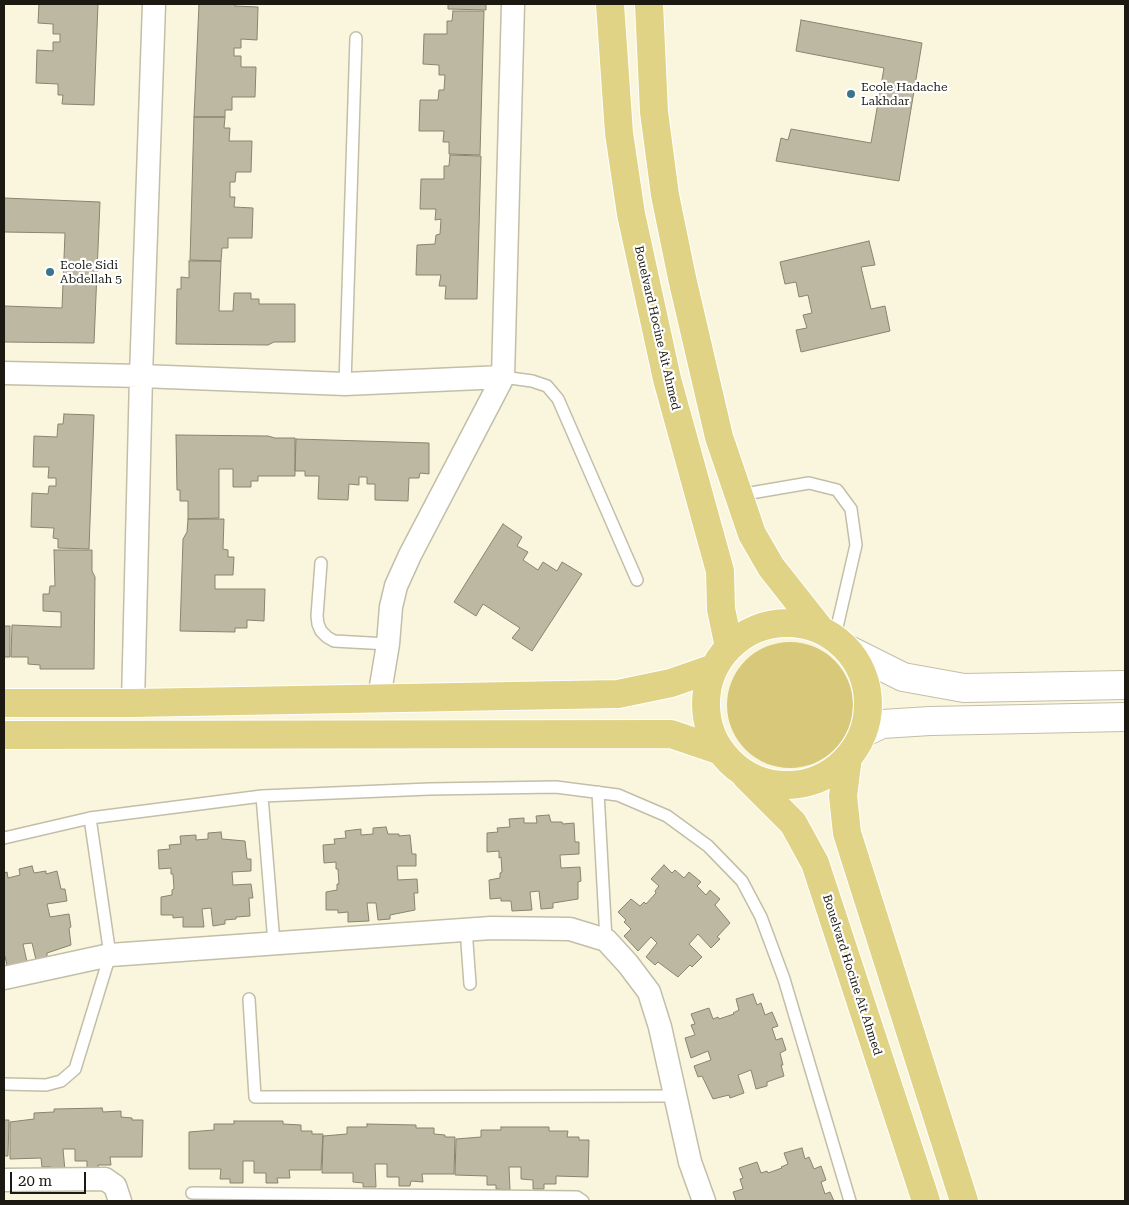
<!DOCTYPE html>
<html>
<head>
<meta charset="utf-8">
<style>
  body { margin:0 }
  #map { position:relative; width:1129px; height:1205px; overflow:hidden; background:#faf6de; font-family:"Roboto Serif",serif }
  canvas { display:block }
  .frame { position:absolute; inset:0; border:5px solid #1b1911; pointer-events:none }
  .scale { position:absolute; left:10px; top:1172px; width:76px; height:22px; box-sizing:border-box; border:2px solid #1b1911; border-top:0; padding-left:6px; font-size:15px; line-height:18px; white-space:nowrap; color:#1b1911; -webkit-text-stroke:4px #fff; paint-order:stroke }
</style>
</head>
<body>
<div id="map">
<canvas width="1129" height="1205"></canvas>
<div class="frame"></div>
<div class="scale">20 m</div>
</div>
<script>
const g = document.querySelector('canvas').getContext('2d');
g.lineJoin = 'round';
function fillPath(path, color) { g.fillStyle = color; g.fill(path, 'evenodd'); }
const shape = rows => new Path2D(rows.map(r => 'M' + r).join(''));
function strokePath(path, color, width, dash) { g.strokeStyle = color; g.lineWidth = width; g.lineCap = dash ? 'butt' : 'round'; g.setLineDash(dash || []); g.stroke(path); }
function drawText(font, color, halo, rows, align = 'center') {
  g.font = font + ' "Roboto Serif",serif'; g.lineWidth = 4.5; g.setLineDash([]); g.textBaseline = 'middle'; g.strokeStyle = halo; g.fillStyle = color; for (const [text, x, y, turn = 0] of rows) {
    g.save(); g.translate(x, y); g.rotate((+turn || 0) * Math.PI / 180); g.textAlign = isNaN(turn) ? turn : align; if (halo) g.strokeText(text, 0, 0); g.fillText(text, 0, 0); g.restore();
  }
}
fillPath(shape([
  '727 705a63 63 0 1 1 126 0a63 63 0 1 1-126 0Z'
]), '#d8c87a');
const building = shape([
  [39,4,98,4,94,105,62,104,63,95,58,95,58,84,36,83,37,50,53,51,53,42,60,42,60,34,53,34,53,24,38,23,39,4],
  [199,4,235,4,235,6,258,7,257,40,241,39,241,48,234,48,234,56,241,56,241,67,256,67,255,97,232,97,232,110,225,110,225,117,194,117,199,4],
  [448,4,486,4,486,10,448,9,448,4],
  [453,11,484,11,480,155,449,154,449,142,443,142,444,131,419,131,420,100,438,100,439,90,444,90,445,75,439,75,439,65,423,64,424,34,447,34,447,21,452,21,453,11],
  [801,20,922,43,899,181,776,161,781,138,788,140,791,129,871,143,884,68,796,51,801,20],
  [194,117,225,117,224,128,230,128,229,141,252,141,251,172,236,172,235,182,230,182,230,197,235,197,234,207,253,208,252,238,228,238,228,248,222,248,221,261,190,260,194,117],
  [450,155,481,156,477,299,445,299,446,286,439,286,441,275,416,275,417,245,435,244,436,235,440,234,441,219,435,220,436,209,420,209,421,179,444,179,444,166,449,166,450,155],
  [4,198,100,202,94,343,4,342,4,306,62,308,65,233,4,232,4,198],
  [869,241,875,265,861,267,871,309,885,306,890,331,801,352,796,330,807,328,803,315,812,313,808,295,799,297,796,282,785,284,780,262,869,241],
  [189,261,221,261,219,311,233,311,234,293,251,293,251,299,259,299,259,304,295,304,295,342,274,342,268,345,176,344,177,289,181,289,181,277,189,278,189,261],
  [64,414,94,415,89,549,58,548,58,539,53,538,54,528,31,527,32,493,48,494,49,486,56,486,56,478,48,478,49,467,33,467,34,436,57,437,58,424,63,424,64,414],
  [176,435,268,436,275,438,295,438,295,476,258,476,258,481,251,481,251,487,233,487,233,469,219,469,219,518,188,519,188,501,180,501,180,490,177,490,176,435],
  [296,439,429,443,429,474,420,473,419,478,409,478,408,501,375,500,375,484,367,484,367,477,359,477,359,485,349,484,348,500,318,499,319,476,305,476,305,471,295,471,296,439],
  [188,519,224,519,223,549,228,550,228,557,234,557,233,575,215,575,215,589,265,589,264,621,247,620,247,628,235,628,235,632,180,631,183,539,187,532,188,519],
  [503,524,522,537,517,546,528,552,523,560,538,570,543,562,557,571,562,562,582,574,532,651,512,638,520,628,483,604,476,616,454,602,503,524],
  [54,550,92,550,92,571,95,577,94,669,40,669,40,665,28,664,28,657,11,657,12,625,61,627,61,612,43,611,43,594,49,594,50,586,55,586,54,550],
  [4,626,10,626,10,657,4,657,4,626],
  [549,815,551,822,562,822,563,824,574,823,575,842,579,842,579,854,560,855,561,868,580,867,581,881,578,882,578,899,553,903,553,908,541,909,539,891,530,892,532,910,512,911,511,901,501,901,501,898,490,899,489,880,500,878,500,873,502,872,501,857,499,858,499,851,487,852,487,833,498,832,497,828,510,827,509,819,524,818,524,823,537,823,536,816,549,815],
  [386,827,388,834,399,834,399,836,410,835,412,854,416,854,416,866,397,866,398,880,417,879,418,893,414,893,415,910,390,915,390,919,378,920,376,903,367,903,369,921,348,922,348,912,338,913,338,910,326,910,326,892,337,890,337,884,339,884,338,869,336,869,336,862,324,863,323,845,335,844,334,839,346,838,345,831,361,829,361,835,373,834,373,828,386,827],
  [221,832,222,839,245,841,247,859,251,859,251,871,232,872,233,885,251,884,253,898,249,898,250,916,236,917,236,919,225,920,225,924,213,926,211,908,202,909,204,927,183,927,183,917,173,918,173,915,161,915,161,897,172,895,172,890,174,889,173,874,171,874,171,868,159,869,158,850,170,849,169,845,181,844,180,836,196,835,196,840,208,839,208,833,221,832],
  [664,865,672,873,675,870,684,878,689,872,701,882,697,886,706,895,710,890,720,899,715,905,730,923,717,937,720,939,711,948,698,934,689,944,702,957,692,967,690,965,678,977,658,962,655,965,646,957,657,943,651,937,638,951,624,936,631,929,624,922,626,920,618,912,631,899,640,906,644,902,646,904,656,893,655,891,659,886,651,879,664,865],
  [32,866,34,873,46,871,46,874,57,871,61,889,65,889,67,901,47,904,50,917,69,914,71,927,69,928,71,945,47,953,47,957,36,960,32,943,23,944,27,962,7,966,5,956,4,956,4,873,7,872,8,878,20,875,19,869,32,866],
  [753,994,757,1005,761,1003,765,1015,772,1012,778,1026,772,1028,776,1040,782,1038,786,1050,780,1053,783,1065,781,1065,784,1076,767,1082,767,1086,756,1089,751,1070,738,1075,744,1093,730,1098,729,1095,713,1099,702,1076,698,1077,694,1066,711,1060,708,1051,691,1058,685,1038,695,1035,691,1025,695,1024,691,1014,709,1008,713,1019,718,1017,719,1019,734,1014,733,1013,739,1010,736,999,753,994],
  [102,1108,103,1112,121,1111,121,1117,132,1118,132,1120,143,1120,142,1157,110,1157,111,1165,98,1165,99,1170,87,1170,87,1161,75,1161,75,1149,63,1149,65,1171,51,1171,51,1167,42,1167,41,1158,10,1159,10,1122,34,1119,34,1113,54,1112,54,1109,102,1108],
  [4,1120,9,1120,8,1156,4,1156,4,1120],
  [234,1121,283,1121,283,1124,301,1125,301,1131,312,1131,312,1134,323,1134,321,1170,289,1170,290,1178,277,1178,278,1183,266,1183,266,1173,254,1173,254,1161,243,1161,243,1183,230,1183,230,1179,220,1179,221,1169,189,1169,189,1132,214,1130,214,1124,234,1124,234,1121],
  [367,1124,416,1125,416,1128,434,1128,434,1134,445,1135,445,1137,455,1137,454,1174,422,1174,423,1182,411,1181,410,1186,399,1186,399,1177,387,1177,387,1164,375,1164,376,1187,363,1187,363,1183,353,1182,353,1173,322,1173,323,1136,347,1134,347,1127,367,1127,367,1124],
  [501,1127,549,1127,549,1131,568,1131,567,1137,579,1137,579,1140,589,1140,588,1177,556,1176,556,1184,544,1184,544,1189,533,1189,533,1180,521,1179,521,1167,509,1167,510,1190,496,1189,496,1185,487,1185,487,1176,455,1175,456,1139,481,1137,481,1130,501,1130,501,1127],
  [802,1148,805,1159,809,1157,814,1169,821,1166,826,1180,821,1182,825,1194,830,1192,834,1201,736,1201,733,1192,743,1189,740,1179,743,1178,739,1168,757,1162,761,1173,767,1171,768,1173,782,1168,781,1167,788,1164,784,1153,802,1148]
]);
fillPath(building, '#bcb8a2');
strokePath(building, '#88846e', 1);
const lane = shape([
  [503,377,532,381,547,386,558,399,637,580],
  [345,384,356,38],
  [739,495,809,483,837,490,851,509,856,545,834,640],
  [321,563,317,616,318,624,321,631,327,637,334,641,388,644],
  [598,792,606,940],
  [262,796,274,943],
  [4,838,90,818,262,796,429,789,556,787,618,795,667,816,708,846,742,881,761,917,784,979,850,1201],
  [466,929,470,984],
  [249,999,255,1097,676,1096],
  [4,1084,46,1085,61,1081,75,1069,110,955,90,818],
  [192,1193,577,1197,583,1201]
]);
const street = shape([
  [4,373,141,376,345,384,503,377],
  [379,698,388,644,391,607,396,586,410,555,503,377,513,4],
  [133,703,141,376,154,4],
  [4,978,110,955,491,928,570,929,606,940,628,964,649,992,660,1027,690,1162,704,1201],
  [4,1180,105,1179,115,1186,120,1201]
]);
const secondary = shape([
  [849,650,903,677,964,688,1125,685],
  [863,733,882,724,930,721,1125,717]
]);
const primary = shape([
  [610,4,619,133,631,214,667,379,720,571,721,609,729,647],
  [649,4,654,112,665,195,682,278,719,437,752,534,771,567,820,629],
  '706 704a81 81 0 1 1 162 0a81 81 0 1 1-162 0Z',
  [4,703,133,703,618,694,671,683,714,668],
  [4,735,671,734,721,751],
  [848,757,843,796,847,833,964,1201],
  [746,776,793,823,815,863,926,1201]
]);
strokePath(lane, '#c2bea8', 14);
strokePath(street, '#c2bea8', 25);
strokePath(secondary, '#c2bea8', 30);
strokePath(primary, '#fff', 30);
strokePath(lane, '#fff', 11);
strokePath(street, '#fff', 22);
strokePath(secondary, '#fff', 28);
strokePath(primary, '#e0d386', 28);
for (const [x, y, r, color] of [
  [851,94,5,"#39748c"],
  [50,272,5,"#39748c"]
]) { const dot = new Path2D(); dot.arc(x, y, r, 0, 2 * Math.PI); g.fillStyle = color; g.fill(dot); strokePath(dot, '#fff', 2); }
drawText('12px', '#1b1911', '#fff', [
  ["Ecole Hadache",861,87],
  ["Lakhdar",861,101],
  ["Ecole Sidi",60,265],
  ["Abdellah 5",60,279]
], 'left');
drawText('12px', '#1b1911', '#fff', [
  ["Bouelvard Hocine Ait Ahmed",657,328,77],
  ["Bouelvard Hocine Ait Ahmed",852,975,72]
]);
</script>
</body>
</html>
